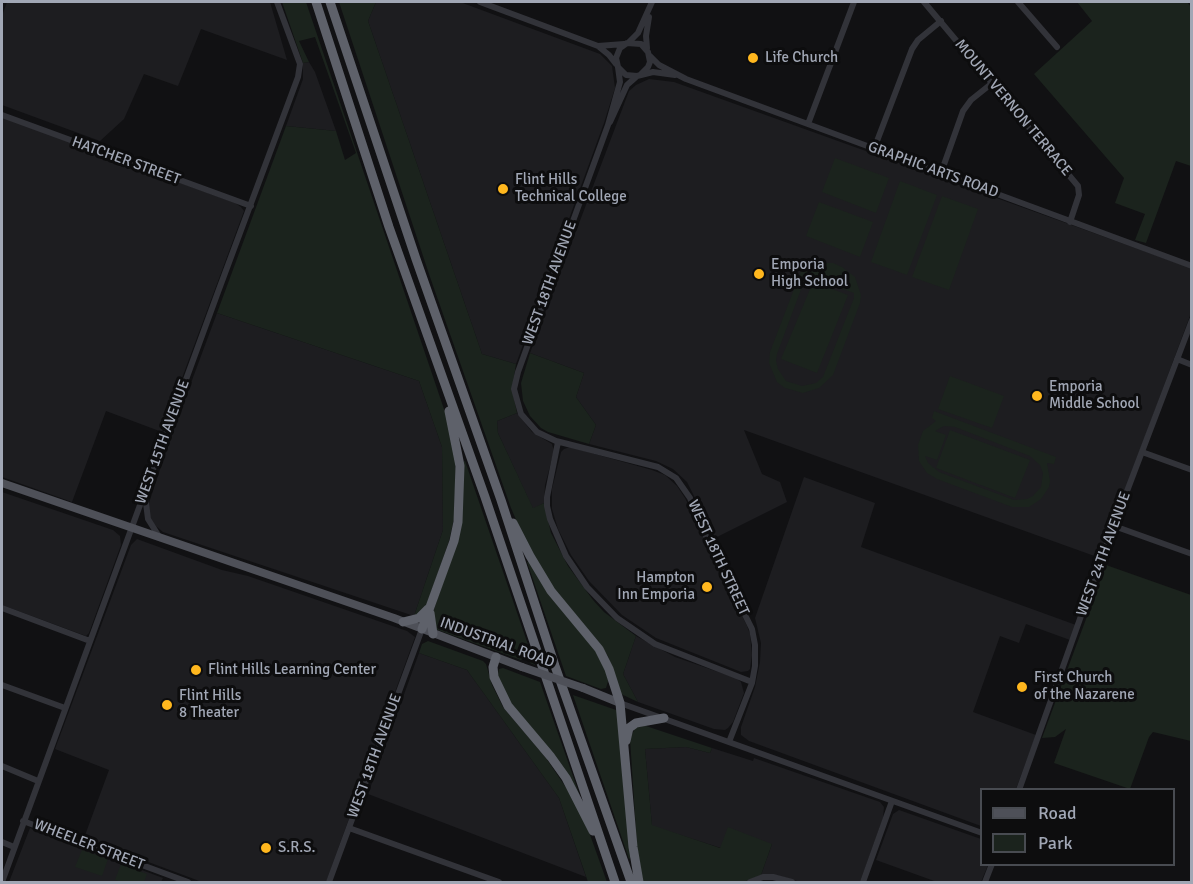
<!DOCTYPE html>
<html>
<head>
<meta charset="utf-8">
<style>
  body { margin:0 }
  #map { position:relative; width:1193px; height:884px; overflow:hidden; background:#111113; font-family:Signika,sans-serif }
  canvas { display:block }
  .frame { position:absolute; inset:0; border:3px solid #a1a7b5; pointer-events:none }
  .legend { position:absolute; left:980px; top:788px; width:195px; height:78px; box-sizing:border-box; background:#0d0d0e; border:2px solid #484b51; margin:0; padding:8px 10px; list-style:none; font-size:18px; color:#a1a7b5 }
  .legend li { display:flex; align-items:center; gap:12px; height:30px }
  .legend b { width:30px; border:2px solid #484b51 }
</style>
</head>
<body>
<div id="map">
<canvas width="1193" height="884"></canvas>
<div class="frame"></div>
<ul class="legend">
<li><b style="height:8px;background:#4e5058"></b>Road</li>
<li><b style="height:16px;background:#1b231d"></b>Park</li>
</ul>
</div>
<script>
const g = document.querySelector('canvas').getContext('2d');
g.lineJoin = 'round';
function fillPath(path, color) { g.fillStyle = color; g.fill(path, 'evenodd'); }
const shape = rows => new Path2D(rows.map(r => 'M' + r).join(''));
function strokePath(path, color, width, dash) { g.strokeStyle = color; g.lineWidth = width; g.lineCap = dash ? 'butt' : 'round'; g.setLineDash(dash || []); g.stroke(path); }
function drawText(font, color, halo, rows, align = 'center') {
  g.font = font + ' Signika,sans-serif'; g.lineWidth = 6; g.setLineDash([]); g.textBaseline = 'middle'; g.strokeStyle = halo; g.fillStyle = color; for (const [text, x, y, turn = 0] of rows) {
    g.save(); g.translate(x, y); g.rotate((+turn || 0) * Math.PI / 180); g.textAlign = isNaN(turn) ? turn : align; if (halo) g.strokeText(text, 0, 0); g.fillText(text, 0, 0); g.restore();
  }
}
fillPath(shape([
  [7,2,270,2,287,60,201,29,178,86,144,74,124,119,100,141,2,105,2,16],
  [376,2,460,2,600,54,612,66,615,88,604,123,516,364,482,354,368,21],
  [309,62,315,72,336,131,286,126,303,79,303,63],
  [649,79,674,82,1191,268,1191,313,1100,558,744,430,762,474,780,482,787,502,715,538,687,482,673,469,656,461,589,444,596,425,576,397,584,373,530,353,629,91,636,85],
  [2,117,235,203,241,207,244,211,162,432,106,411,72,502,2,477],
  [217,313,419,381,442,447,443,530,414,616,163,532,151,522,148,506,169,442],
  [517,413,532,432,552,444,554,451,545,485,544,503,533,509,498,433,497,421],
  [570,447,652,470,665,475,677,486,685,498,747,626,750,634,752,655,750,669,748,671,741,672,656,638,622,615,589,581,571,555,558,529,552,509,552,489,561,452,564,449],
  [804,477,875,503,861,547,1076,625,1070,640,1026,624,1019,643,1000,636,973,712,1036,735,1016,789,982,790,981,826,749,741,741,735,741,727,755,687,760,662,761,643,755,618],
  [2,492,113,530,120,536,121,545,89,633,86,636,2,605],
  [137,539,222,570,248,576,407,631,415,637,326,882,202,882,84,838,109,770,55,749,131,545],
  [636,636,675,657,736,678,741,682,744,693,733,722,728,728,725,730,714,729,638,702,623,674],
  [419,653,467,670,559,798,586,877,368,794],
  [686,747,710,753,712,748,753,761,754,758,880,802,884,807,883,818,860,882,800,882,777,875,761,875,772,844,721,848,652,826,645,749],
  [899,810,981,839,982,864,988,865,981,882,937,882,876,860,893,814],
  [30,828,163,878,161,882,9,882]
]), '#1d1d20');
fillPath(shape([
  [282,2,306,2,446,415,456,463,454,519,449,541,425,610,414,616,443,530,442,447,419,381,217,313,286,126,336,131,345,160,356,153,315,37,299,41,309,62,303,63],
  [339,2,376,2,368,21,482,354,516,364,512,389,517,413,497,421,498,433,533,508,544,503,551,533,568,566,593,600,604,612,636,636,623,674,638,702,621,694,608,656,598,641,551,586,523,536,511,508,430,277],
  [1077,2,1187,2,1191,7,1191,166,1176,161,1146,243,1135,240,1145,214,1115,203,1124,178,1034,74,1092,21],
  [835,158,889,178,876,213,822,192],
  [900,181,937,195,907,275,871,262],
  [942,196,978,209,949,290,912,277],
  [819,202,873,222,860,257,806,236],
  [804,263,813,266,819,263,833,263,842,267,855,277,861,295,860,303,833,375,819,388,803,393,785,388,777,382,769,363,770,352],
  [809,277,854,293,854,298,823,377,816,383,802,386,786,381,778,369,776,361,777,354,803,284],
  [813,282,848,295,817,373,781,359],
  [530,353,584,373,576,397,596,425,589,444,548,432,541,428,530,416,523,401,521,383],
  [950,376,1004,396,992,428,938,409],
  [934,411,1056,457,1054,464,1047,463,1050,481,1049,487,1041,499,1029,507,1012,507,937,479,927,473,919,461,918,445,923,431,936,421,932,418],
  [944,426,955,427,1030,456,1040,465,1043,473,1041,487,1033,496,1027,499,1014,500,939,472,928,463,925,456,937,460,946,435,935,431],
  [950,430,1030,460,1015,498,936,468],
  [465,461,535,665,530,663,526,655,521,660,435,629,433,617,434,609,450,563,462,462],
  [529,561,594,647,609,678,606,688,601,689,566,676,527,562],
  [1106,565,1191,595,1191,741,1153,732,1149,737,1130,789,1054,763,1066,729,1055,737,1042,738],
  [428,641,483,661,486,664,492,685,503,707,546,758,571,795,589,832,607,882,588,882,559,798,467,670,419,653,422,644],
  [503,668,540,682,580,796,510,705,497,678,499,669],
  [573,695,619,711,632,857,629,859],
  [643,725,712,748,710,753,686,747,645,749,652,825,720,848,728,827,772,844,761,875,744,882,643,882,637,846,630,739,635,728],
  [82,850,108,859,102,876,75,867],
  [121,864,147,874,144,882,121,882,115,880]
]), '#1b231d');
strokePath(shape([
  [480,2,598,46,609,55,616,64],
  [924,2,1078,186,1079,195,1070,222],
  [1018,2,1057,47],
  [629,42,638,33,652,2],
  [598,46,624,44],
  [647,48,646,36,649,17],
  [650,56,659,65,686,79,1192,266],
  [618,67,620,82,608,125,518,372,514,389,521,414,537,432,556,441,658,467,676,478,690,498,700,524,752,629,755,645,755,666,752,683,729,742],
  [640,75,648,67,650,62,648,52,641,44,627,43,620,48,616,58,618,67,626,75,637,76,653,72,675,75],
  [2,115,251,206],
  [610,122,627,85,636,77],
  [808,124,854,2],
  [874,149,912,49,918,40,941,21],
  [941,173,963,111,971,100,991,84],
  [1177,359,1192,365],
  [558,442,547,497,547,506,550,519,566,556,587,587,617,618,655,644,752,682],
  [1142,452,1192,470],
  [145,495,148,519,160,538],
  [1114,526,1192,554],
  [2,608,90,641],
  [2,685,65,708],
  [620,703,982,833],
  [2,766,38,781],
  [1019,790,1102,557,1192,320],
  [23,821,188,882],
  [349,828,499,882],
  [2,842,14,847],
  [2,882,218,292,298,77,300,64,277,2],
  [329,882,422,629],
  [750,882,763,877,773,877,792,882],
  [863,882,892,801],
  [985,882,992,864]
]), '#323339', 6);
strokePath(shape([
  [2,483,394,618,522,667],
  [583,688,620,703]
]), '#4e5058', 8);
strokePath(shape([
  [316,2,389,227,485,497,615,882],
  [330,2,416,259,501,500,555,666,631,882],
  [513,523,530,556,551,591,599,649,609,669,620,703,633,847,639,882],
  [430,613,433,634],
  [403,622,419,618,428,609],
  [422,629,454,541,458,522,460,466,449,411],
  [496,657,493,667,494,677,508,706,551,757,566,778,593,831],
  [626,741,629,728,636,723,664,718]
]), '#5e616a', 9);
strokePath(shape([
  [522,667,583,688]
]), '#4e5058', 8);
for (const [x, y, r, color] of [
  [753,58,6,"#ffb71e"],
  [503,189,6,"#ffb71e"],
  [759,274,6,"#ffb71e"],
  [1037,396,6,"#ffb71e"],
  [707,587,6,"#ffb71e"],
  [196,670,6,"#ffb71e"],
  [1022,687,6,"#ffb71e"],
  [167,705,6,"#ffb71e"],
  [266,848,6,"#ffb71e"]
]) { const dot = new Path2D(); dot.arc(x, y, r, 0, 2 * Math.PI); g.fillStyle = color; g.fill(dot); strokePath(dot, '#0d0d0e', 2); }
drawText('15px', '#a1a7b5', '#0d0d0e', [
  ["Life Church",765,58],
  ["Flint Hills",515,180],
  ["Technical College",515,197],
  ["Emporia",771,265],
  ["High School",771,282],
  ["Emporia",1049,387],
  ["Middle School",1049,404],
  ["Hampton",695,578,"right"],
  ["Inn Emporia",695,595,"right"],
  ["Flint Hills Learning Center",208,670],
  ["First Church",1034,678],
  ["of the Nazarene",1034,695],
  ["Flint Hills",179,696],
  ["8 Theater",179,713],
  ["S.R.S.",278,848]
], 'left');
drawText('15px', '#a1a7b5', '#0d0d0e', [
  ["MOUNT VERNON TERRACE",1013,108,50],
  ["HATCHER STREET",126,161,20],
  ["GRAPHIC ARTS ROAD",933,170,20],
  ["WEST 18TH AVENUE",550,283,-70],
  ["WEST 15TH AVENUE",163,442,-70],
  ["WEST 24TH AVENUE",1104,554,-70],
  ["WEST 18TH STREET",718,558,65],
  ["INDUSTRIAL ROAD",497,643,20],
  ["WEST 18TH AVENUE",375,756,-70],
  ["WHEELER STREET",89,845,21]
]);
</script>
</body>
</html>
